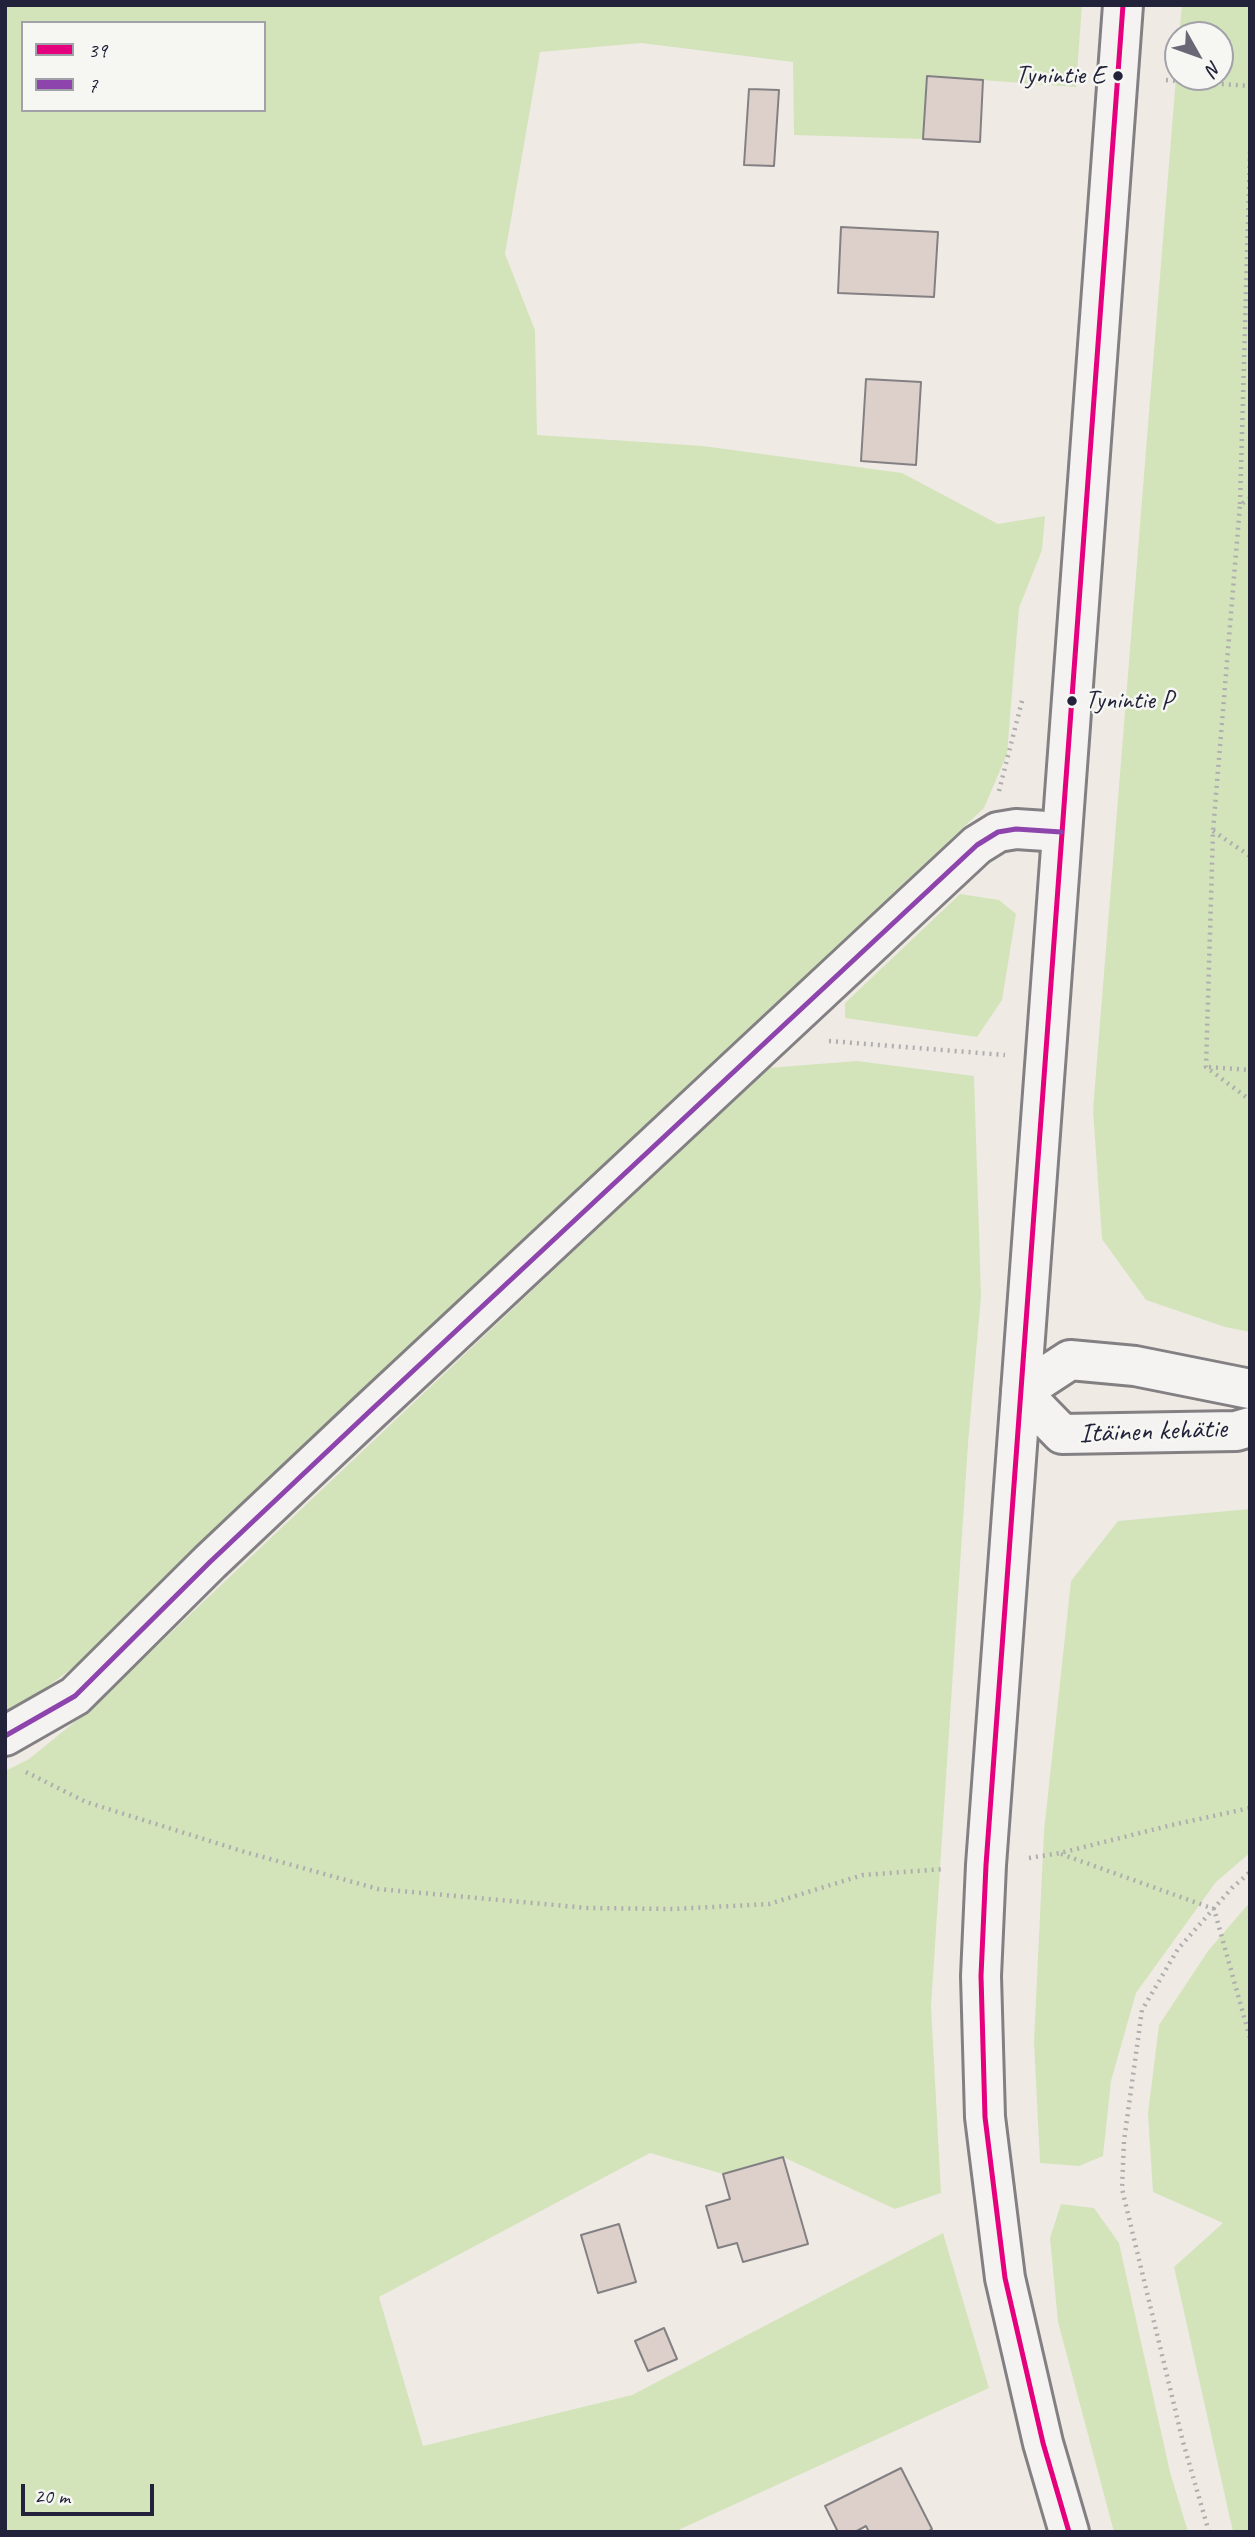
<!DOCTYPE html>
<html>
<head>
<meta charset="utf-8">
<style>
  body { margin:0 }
  #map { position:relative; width:1255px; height:2537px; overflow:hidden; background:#f0eae5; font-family:Caveat,sans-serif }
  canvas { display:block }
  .frame { position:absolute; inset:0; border:7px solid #22223b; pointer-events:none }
  .legend { position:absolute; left:21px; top:21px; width:245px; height:91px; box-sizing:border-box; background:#f6f6f2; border:2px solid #a1a1a9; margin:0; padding:9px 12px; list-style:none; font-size:21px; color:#22223b }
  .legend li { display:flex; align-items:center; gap:14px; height:35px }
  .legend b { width:35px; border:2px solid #a1a1a9 }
  .north { position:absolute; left:1164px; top:21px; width:70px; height:70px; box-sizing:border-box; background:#f6f6f2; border:2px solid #a1a1a9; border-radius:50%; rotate:130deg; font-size:19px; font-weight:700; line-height:28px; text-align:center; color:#22223b }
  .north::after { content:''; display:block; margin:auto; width:24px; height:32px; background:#6a6876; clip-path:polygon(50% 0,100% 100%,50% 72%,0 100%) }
  .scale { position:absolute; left:21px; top:2484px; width:133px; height:32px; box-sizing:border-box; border:4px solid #22223b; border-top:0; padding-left:9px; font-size:21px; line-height:24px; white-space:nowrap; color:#22223b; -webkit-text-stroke:5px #f6f6f2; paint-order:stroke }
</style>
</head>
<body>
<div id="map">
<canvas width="1255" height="2537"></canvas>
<div class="frame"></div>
<ul class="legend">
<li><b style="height:9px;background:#e5007d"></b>39</li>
<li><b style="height:9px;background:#8e44ad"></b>7</li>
</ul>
<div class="north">N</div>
<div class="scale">20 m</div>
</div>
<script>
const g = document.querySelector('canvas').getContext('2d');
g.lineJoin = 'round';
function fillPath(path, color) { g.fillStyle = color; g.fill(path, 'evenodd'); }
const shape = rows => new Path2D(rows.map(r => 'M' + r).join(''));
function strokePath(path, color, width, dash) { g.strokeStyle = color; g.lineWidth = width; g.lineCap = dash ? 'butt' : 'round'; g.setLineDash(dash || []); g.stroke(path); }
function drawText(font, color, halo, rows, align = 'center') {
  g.font = font + ' Caveat,sans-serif'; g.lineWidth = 5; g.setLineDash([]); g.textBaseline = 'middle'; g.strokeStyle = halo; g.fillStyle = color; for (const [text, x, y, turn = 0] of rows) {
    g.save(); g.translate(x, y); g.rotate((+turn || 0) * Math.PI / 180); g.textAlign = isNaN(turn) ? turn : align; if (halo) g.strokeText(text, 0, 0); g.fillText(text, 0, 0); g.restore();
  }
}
fillPath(shape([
  [5,5,1082,5,1076,87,927,76,923,139,794,135,793,62,641,43,540,52,505,254,535,330,537,435,703,446,902,473,998,524,1045,516,1042,550,1019,608,1007,754,984,808,74,1667,5,1718],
  [23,23,264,23,264,110,23,110],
  [1182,5,1250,5,1250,1332,1225,1327,1146,1300,1102,1239,1093,1110,1178,52,1178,77,1220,77,1220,35,1179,35],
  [960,894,999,900,1016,914,1002,1000,977,1037,845,1018,845,1003],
  [857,1061,974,1076,981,1296,968,1444,931,2006,941,2193,895,2209,783,2157,723,2174,650,2153,379,2297,423,2446,632,2395,943,2233,989,2388,674,2532,5,2532,5,1771,29,1759,87,1712,767,1068],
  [1250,1509,1250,1853,1216,1882,1136,1993,1111,2081,1103,2156,1079,2166,1040,2163,1034,2041,1044,1831,1071,1581,1118,1521],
  [1250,1902,1250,2532,1233,2532,1174,2267,1223,2223,1153,2192,1148,2113,1159,2025,1208,1951],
  [1061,2204,1094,2208,1119,2243,1170,2472,1188,2532,1114,2532,1058,2322,1050,2238]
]), '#d3e4bb');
const building = shape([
  [927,76,983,80,980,142,923,139,927,76],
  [749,89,779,90,774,166,744,165,749,89],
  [841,227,938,232,934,297,838,293,841,227],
  [866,379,921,382,916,465,861,461,866,379],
  [783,2157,808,2244,743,2262,737,2243,718,2248,706,2206,730,2199,723,2174,783,2157],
  [619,2224,636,2282,598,2293,581,2235,619,2224],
  [664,2328,677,2359,648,2371,635,2341,664,2328],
  [901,2468,932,2529,927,2532,869,2532,866,2526,855,2532,838,2532,825,2506,901,2468]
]);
fillPath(building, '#ddd0ca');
strokePath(building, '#838083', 2);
const street = shape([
  [1021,1392,986,1865,981,1976,985,2117,1005,2278,1043,2443,1069,2532],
  [5,1736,75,1696,210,1562,369,1412,977,845,998,832,1016,829,1061,832]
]);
const secondary = shape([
  [1021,1392,1123,5],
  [1021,1392,1062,1434,1236,1431,1250,1427],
  [1021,1392,1070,1360,1135,1366,1250,1389]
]);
strokePath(street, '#838083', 44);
strokePath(secondary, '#838083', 44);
strokePath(shape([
  [1166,80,1250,86],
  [1250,498,1240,505,1213,831,1206,1067,1250,1100],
  [1240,504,1250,152],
  [999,791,1023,697],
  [1213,831,1250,856],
  [829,1041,1005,1055],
  [1209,1067,1250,1070],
  [26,1772,86,1802,245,1852,378,1889,588,1908,674,1909,769,1904,863,1875,944,1869],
  [1061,1854,1214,1909,1250,2038],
  [1029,1858,1060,1853,1172,1825,1250,1808],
  [1209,2532,1183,2442,1122,2189,1124,2141,1142,2010,1178,1949,1232,1888,1250,1872]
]), '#afaeaf', 4.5, [2, 5]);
strokePath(street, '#f4f3f1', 38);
strokePath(secondary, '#f4f3f1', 38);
strokePath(shape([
  [1069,2532,1043,2443,1005,2278,985,2117,981,1976,986,1865,1123,5]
]), '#e5007d', 5);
strokePath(shape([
  [5,1736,75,1696,210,1562,369,1412,977,845,998,832,1016,829,1061,832]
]), '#8e44ad', 5);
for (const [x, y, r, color] of [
  [1118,76,6,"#22223b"],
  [1072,701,6,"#22223b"]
]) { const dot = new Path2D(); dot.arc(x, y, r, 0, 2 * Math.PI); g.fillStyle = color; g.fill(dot); strokePath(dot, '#f6f6f2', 2.5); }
drawText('26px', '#22223b', '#f6f6f2', [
  ["Tynintie E",1105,76],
  ["Tynintie P",1085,701,"left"]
], 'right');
drawText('28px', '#22223b', '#f6f6f2', [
  ["Itäinen kehätie",1153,1432,-2]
]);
</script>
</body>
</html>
